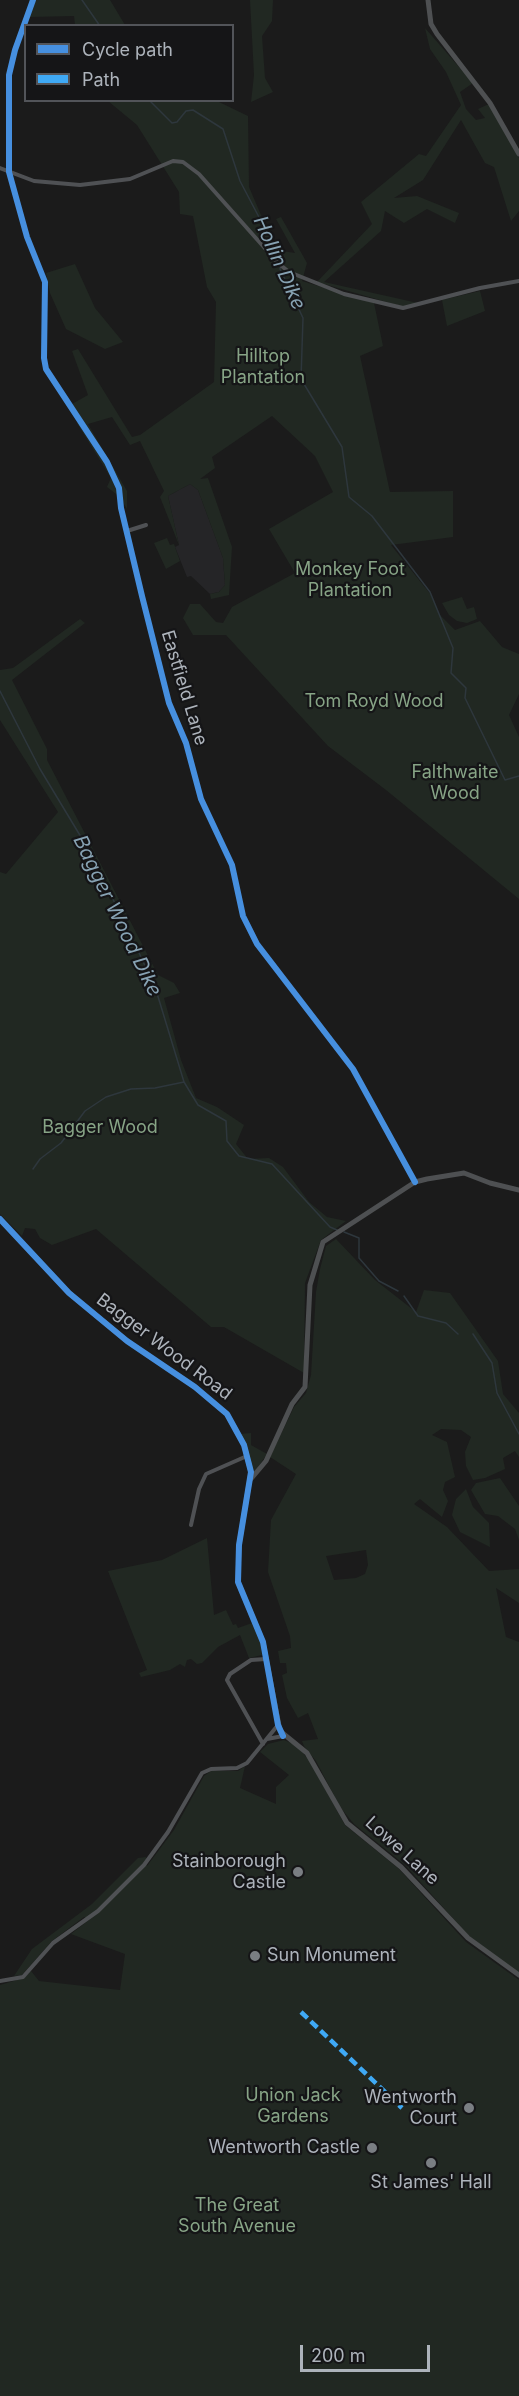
<!DOCTYPE html>
<html>
<head>
<meta charset="utf-8">
<style>
  body { margin:0 }
  #map { position:relative; width:519px; height:2396px; overflow:hidden; background:#1b1b1b; font-family:Inter,sans-serif }
  canvas { display:block }
  .legend { position:absolute; left:24px; top:24px; width:210px; height:78px; box-sizing:border-box; background:#151517; border:2px solid #525459; margin:0; padding:8px 10px; list-style:none; font-size:18px; color:#adb3bb }
  .legend li { display:flex; align-items:center; gap:12px; height:30px }
  .legend b { width:30px; border:2px solid #525459 }
  .scale { position:absolute; left:300px; top:2345px; width:130px; height:27px; box-sizing:border-box; border:3px solid #adb3bb; border-top:0; padding-left:8px; font-size:18px; line-height:21px; white-space:nowrap; color:#adb3bb; -webkit-text-stroke:4px #151517; paint-order:stroke }
</style>
</head>
<body>
<div id="map">
<canvas width="519" height="2396"></canvas>
<ul class="legend">
<li><b style="height:8px;background:#468fdf"></b>Cycle path</li>
<li><b style="height:8px;background:#3fa9f5"></b>Path</li>
</ul>
<div class="scale">200 m</div>
</div>
<script>
const g = document.querySelector('canvas').getContext('2d');
g.lineJoin = 'round';
function fillPath(path, color) { g.fillStyle = color; g.fill(path, 'evenodd'); }
const shape = rows => new Path2D(rows.map(r => 'M' + r).join(''));
function strokePath(path, color, width, dash) { g.strokeStyle = color; g.lineWidth = width; g.lineCap = dash ? 'butt' : 'round'; g.setLineDash(dash || []); g.stroke(path); }
function drawText(font, color, halo, rows, align = 'center') {
  g.font = font + ' Inter,sans-serif'; g.lineWidth = 4.5; g.setLineDash([]); g.textBaseline = 'middle'; g.strokeStyle = halo; g.fillStyle = color; for (const [text, x, y, turn = 0] of rows) {
    g.save(); g.translate(x, y); g.rotate((+turn || 0) * Math.PI / 180); g.textAlign = isNaN(turn) ? turn : align; if (halo) g.strokeText(text, 0, 0); g.fillText(text, 0, 0); g.restore();
  }
}
fillPath(shape([
  [190,484,198,490,223,558,225,585,219,592,210,594,191,576,187,577,175,547,179,545,168,496]
]), '#252527');
fillPath(shape([
  [36,0,110,0,125,25,75,25,74,16,29,17],
  [250,0,273,0,272,21,262,36,265,78,273,92,251,102,254,75],
  [425,28,473,83,460,92,466,109,476,120,485,118,478,109,489,104,519,158,519,211,511,221,494,167,485,163,461,120,423,180,394,198,417,196,459,213,455,223,427,209,404,223,385,211,381,231,324,282,418,303,404,307,317,282,372,224,361,202,419,154,426,156,461,105,446,72,430,49],
  [108,101,217,101,248,116,249,187,276,250,295,253,276,219,281,217,307,263,302,281,374,303,383,346,360,356,390,492,453,491,453,537,391,545,431,595,440,615,455,630,480,621,502,647,519,654,519,694,509,715,519,737,519,899,386,790,328,746,226,635,193,635,183,618,190,604,200,604,216,622,223,623,232,607,295,573,269,529,333,492,315,456,272,416,212,457,215,468,200,479,208,478,232,547,229,595,211,599,210,594,219,592,225,585,223,558,198,490,190,484,168,496,179,545,160,497,164,491,140,441,130,445,112,417,88,424,127,491,127,509,120,497,107,487,111,478,77,423,83,421,72,404,88,395,72,351,78,349,132,437,140,435,214,382,216,302,207,287,193,216,180,214,179,192,137,125],
  [75,264,95,308,123,342,105,349,66,329,50,293,46,273],
  [480,291,485,311,447,326,442,300],
  [167,538,170,545,174,544,180,561,166,569,154,543],
  [462,597,467,609,474,607,477,619,467,623,457,621,449,615,442,603],
  [80,619,85,623,12,680,47,749,47,760,158,975,174,983,180,993,164,998,181,1060,196,1098,217,1107,244,1125,236,1144,248,1159,269,1158,283,1167,309,1202,327,1217,346,1221,321,1240,305,1283,304,1373,224,1327,211,1327,96,1229,52,1245,40,1238,35,1229,25,1228,22,1236,0,1214,0,872,6,874,58,812,0,720,0,670,13,668],
  [336,1239,375,1280,416,1312,424,1290,450,1293,498,1361,503,1394,519,1413,519,1457,515,1451,503,1458,505,1469,485,1478,473,1480,466,1466,465,1452,471,1437,461,1430,441,1429,432,1435,447,1442,455,1477,445,1482,443,1490,448,1501,442,1517,420,1499,414,1504,447,1527,489,1571,519,1569,519,1603,496,1588,506,1637,519,1642,519,1974,468,1935,405,1865,354,1824,340,1807,316,1761,304,1746,302,1741,318,1739,308,1713,298,1718,287,1698,282,1675,287,1673,286,1663,280,1663,278,1651,291,1648,290,1636,268,1572,271,1520,296,1474,270,1457,294,1407,306,1393,311,1375,316,1292,320,1269,326,1246],
  [366,1550,368,1565,365,1574,356,1578,334,1580,326,1556],
  [251,1433,251,1445,267,1454,254,1473,240,1434],
  [500,1478,519,1506,519,1540,515,1529,498,1516,485,1514,471,1490,476,1483],
  [466,1489,473,1507,489,1523,490,1547,460,1532,452,1515,456,1499],
  [207,1538,214,1615,226,1610,233,1625,236,1624,238,1628,252,1623,261,1644,262,1655,249,1658,240,1635,218,1647,202,1663,197,1664,191,1659,187,1660,185,1667,180,1664,170,1670,141,1677,139,1673,147,1670,108,1571,162,1560],
  [284,1740,296,1745,309,1760,345,1825,399,1869,466,1942,519,1980,519,2396,0,2396,0,1985,24,1978,31,1971,39,1981,120,1990,125,1954,71,1934,90,1919,84,1917,52,1941,22,1975,14,1976,32,1949,92,1904,138,1858,146,1857,147,1866,174,1830,204,1776,211,1771,238,1771,245,1766,240,1788,276,1804,276,1787,289,1775,260,1752,268,1744]
]), '#212822');
strokePath(shape([
  [82,0,100,26],
  [149,100,172,123,177,122,186,111,193,110,223,129,240,181,282,261,280,269,303,318,301,379,342,447,349,497,372,516,430,592,453,648,451,673,466,688,465,698,505,780,519,776],
  [0,691,40,769,84,842,130,933,156,990,184,1082,198,1105,226,1121,227,1141,239,1156,272,1164,330,1227,337,1230],
  [33,1169,40,1159,61,1143,85,1111,106,1097,131,1089,155,1088,184,1082],
  [344,1232,359,1238,359,1258,379,1281,398,1291],
  [404,1296,418,1316,446,1323,458,1334],
  [473,1334,492,1363,497,1393,519,1434]
]), '#2e373d', 1.5);
strokePath(shape([
  [33,0,15,50,9,75,9,172,27,237,45,282,44,358,46,369,107,462,119,488,121,508,142,596,169,703,186,743,201,799,232,865,243,916,257,944,353,1069,415,1182],
  [0,168,34,181,80,185,130,179,173,161,183,162,199,174,278,263,289,272,344,294,403,308,480,288,519,281],
  [127,531,146,525],
  [191,1525,199,1489,206,1474,247,1456],
  [267,1739,283,1736],
  [263,1744,227,1680,230,1674,251,1660,266,1659],
  [0,1981,23,1977,53,1943,98,1911,144,1865,168,1832,202,1773,211,1769,237,1768,247,1763,278,1725]
]), '#4f5154', 4);
strokePath(shape([
  [428,0,431,24,437,34,490,103,519,154],
  [0,1219,69,1293,127,1341,195,1387,227,1414,244,1445,251,1472,239,1545,238,1582,263,1642,280,1731,307,1753,347,1823,401,1867,468,1938,519,1975],
  [250,1480,266,1461,292,1404,305,1387,310,1285,323,1242,415,1182,427,1179,464,1173,490,1183,519,1190]
]), '#4e5052', 5);
strokePath(shape([
  [301,2012,402,2108]
]), '#3fa9f5', 4.5, [9, 4.5]);
strokePath(shape([
  [33,0,15,50,9,75,9,172,27,237,45,282,44,358,46,369,107,462,119,488,121,508,142,596,169,703,186,743,201,799,232,865,243,916,257,944,353,1069,415,1182],
  [0,1219,69,1293,127,1341,195,1387,227,1414,244,1445,251,1472,239,1545,238,1582,263,1642,278,1725,283,1736]
]), '#468fdf', 6);
for (const [x, y, r, color] of [
  [298,1872,6,"#7a7e83"],
  [255,1956,6,"#7a7e83"],
  [469,2108,6,"#7a7e83"],
  [372,2148,6,"#7a7e83"],
  [431,2163,6,"#7a7e83"]
]) { const dot = new Path2D(); dot.arc(x, y, r, 0, 2 * Math.PI); g.fillStyle = color; g.fill(dot); strokePath(dot, '#151517', 2); }
drawText('18px', '#87a486', '#151517', [
  ["Hilltop",263,357],
  ["Plantation",263,378],
  ["Monkey Foot",350,570],
  ["Plantation",350,591],
  ["Tom Royd Wood",374,702],
  ["Falthwaite",455,773],
  ["Wood",455,794],
  ["Bagger Wood",100,1128],
  ["Union Jack",293,2096],
  ["Gardens",293,2117],
  ["The Great",237,2206],
  ["South Avenue",237,2227]
]);
drawText('18px', '#adb3bb', '#151517', [
  ["Eastfield Lane",184,688,73],
  ["Bagger Wood Road",164,1347,37],
  ["Lowe Lane",402,1851,42]
]);
drawText('18px', '#adb3bb', '#151517', [
  ["Stainborough",286,1862],
  ["Castle",286,1883],
  ["Sun Monument",267,1956,"left"],
  ["Wentworth",457,2098],
  ["Court",457,2119],
  ["Wentworth Castle",360,2148],
  ["St James' Hall",431,2183,"center"]
], 'right');
drawText('italic 20px', '#87a2b3', '#151517', [
  ["Hollin Dike",279,263,66],
  ["Bagger Wood Dike",117,916,64]
]);
</script>
</body>
</html>
